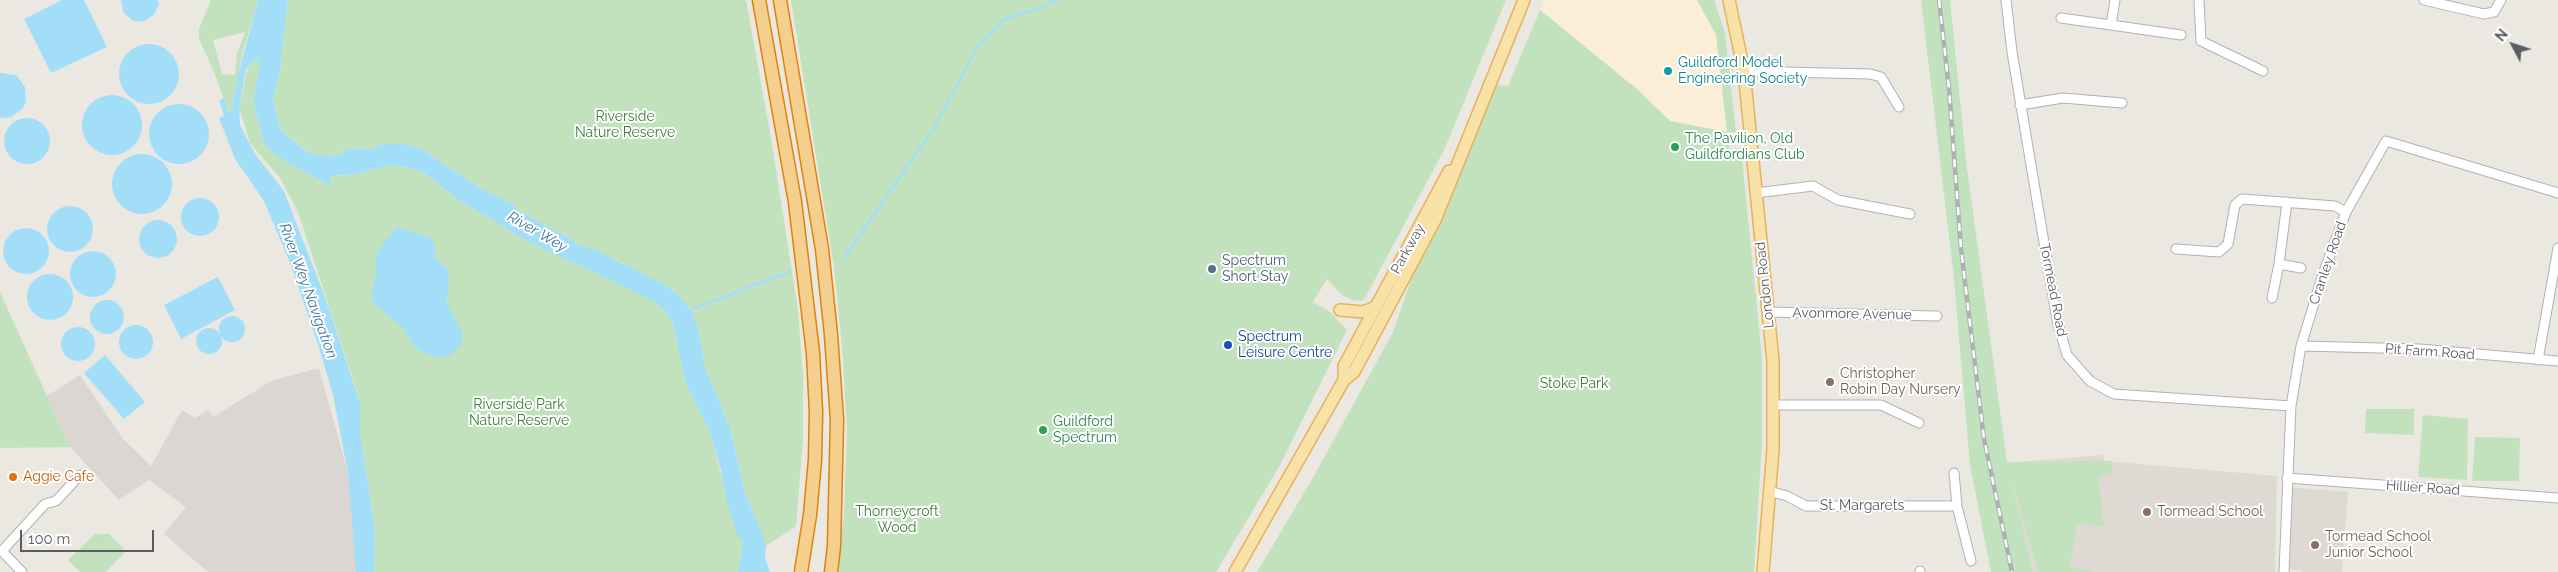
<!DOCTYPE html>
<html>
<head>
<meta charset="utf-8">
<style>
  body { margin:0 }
  #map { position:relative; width:2558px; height:572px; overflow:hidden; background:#ebe8e1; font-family:Raleway,sans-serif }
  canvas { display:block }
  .north { position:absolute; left:2488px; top:20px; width:50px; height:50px; -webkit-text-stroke:4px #fff; paint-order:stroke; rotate:310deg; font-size:14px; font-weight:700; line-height:20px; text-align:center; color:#595d61 }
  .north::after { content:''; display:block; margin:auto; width:18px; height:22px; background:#595d61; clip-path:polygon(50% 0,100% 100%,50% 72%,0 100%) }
  .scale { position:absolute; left:20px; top:530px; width:134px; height:22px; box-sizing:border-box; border:2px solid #595d61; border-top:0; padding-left:6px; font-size:15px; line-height:18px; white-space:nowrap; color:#595d61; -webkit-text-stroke:4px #fff; paint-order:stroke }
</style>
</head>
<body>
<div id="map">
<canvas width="2558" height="572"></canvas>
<div class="north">N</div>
<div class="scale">100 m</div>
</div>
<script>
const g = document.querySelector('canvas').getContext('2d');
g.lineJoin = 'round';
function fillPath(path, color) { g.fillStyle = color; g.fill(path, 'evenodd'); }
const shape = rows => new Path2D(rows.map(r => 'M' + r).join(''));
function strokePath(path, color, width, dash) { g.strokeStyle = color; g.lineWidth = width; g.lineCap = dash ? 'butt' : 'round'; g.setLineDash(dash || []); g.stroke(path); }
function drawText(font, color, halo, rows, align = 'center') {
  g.font = font + ' Raleway,sans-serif'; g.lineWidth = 4; g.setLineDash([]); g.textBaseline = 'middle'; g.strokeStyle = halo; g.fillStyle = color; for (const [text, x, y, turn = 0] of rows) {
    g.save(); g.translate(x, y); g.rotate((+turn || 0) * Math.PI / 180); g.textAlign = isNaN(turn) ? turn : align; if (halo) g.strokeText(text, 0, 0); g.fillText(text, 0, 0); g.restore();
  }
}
fillPath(shape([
  [1544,0,1697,0,1716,35,1727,132,1670,121,1638,90,1540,10]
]), '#fbeed6');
fillPath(shape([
  [319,368,348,473,357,572,208,572,164,534,186,507,149,480,119,500,70,447,47,396,80,375,123,439,151,466,182,410,195,418,208,410,213,417,273,380]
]), '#dad7d3');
fillPath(shape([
  [2102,455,2105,461,2277,476,2275,572,2033,572,2007,463],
  [2289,487,2348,492,2342,572,2304,572,2285,568]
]), '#ded9d2');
fillPath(shape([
  [211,0,258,0,243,52,231,112,228,112,215,74,199,39,199,29],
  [245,32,237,53,235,75,222,74,213,40],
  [288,0,746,0,772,144,798,310,803,375,803,439,796,526,766,546,745,493,730,428,705,367,698,327,692,314,696,309,689,309,675,291,619,261,576,244,573,240,516,209,515,205,482,189,420,148,403,144,382,144,372,149,354,148,343,151,338,156,311,154,281,131,273,100,280,70],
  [791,0,1506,0,1445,148,1365,298,1361,301,1352,300,1342,295,1327,279,1313,302,1330,312,1347,330,1279,467,1216,572,836,572,844,516,847,432,843,358,834,267],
  [1697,0,1714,0,1725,33,1736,132,1727,132,1730,158,1742,158,1762,358,1762,443,1754,572,1257,572,1314,476,1393,332,1420,254,1496,85,1508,86,1540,10,1638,90,1670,121,1727,132,1716,35],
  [1921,0,1950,0,1966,161,2007,462,2111,461,2113,472,2098,477,2104,527,2077,523,2070,567,2094,572,2038,572,2010,474,2033,572,1991,572,1970,465,1954,279],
  [258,59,260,65,254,96,255,111,263,140,280,158,332,187,329,182,331,176,350,175,392,165,411,168,424,173,460,201,529,242,600,275,655,302,664,309,673,324,686,384,710,432,736,529,743,542,738,572,374,572,374,524,360,433,360,403,357,392,298,212,280,178,250,143,241,113,238,113,247,70,254,60],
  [0,292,70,447,0,448],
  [2366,409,2414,409,2414,435,2365,433],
  [2423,415,2468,419,2467,480,2418,477],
  [2475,437,2520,438,2519,481,2472,481],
  [95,534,109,534,126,551,106,572,80,572,68,560]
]), '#c2e2be');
fillPath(shape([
  [62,0,84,0,107,47,51,73,24,19],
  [121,0,158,0,159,4,154,15,144,21,138,22,132,20,123,12],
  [258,0,288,0,280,70,273,100,281,131,305,150,311,154,338,156,348,148,372,149,382,144,403,144,420,148,482,189,515,205,516,209,573,240,576,244,596,250,662,283,678,294,689,309,695,308,692,314,698,327,705,367,730,428,745,493,761,531,766,546,765,558,770,572,738,572,743,542,737,534,727,502,721,470,710,432,686,384,673,324,664,309,655,302,600,275,529,242,460,201,424,173,411,168,392,165,350,175,331,176,329,182,333,184,332,187,280,158,270,150,263,140,255,111,254,96,260,65,256,59,246,69,239,108,240,125,255,154,284,191,328,305,360,403,360,433,374,524,375,544,374,572,356,572,348,473,333,395,318,344,290,263,264,201,235,159,219,118,224,116,219,100,224,98,228,112,231,112,232,107,238,75],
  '119 74a30 30 0 1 1 60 0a30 30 0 1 1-60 0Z',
  [0,73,16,75,25,87,26,101,23,108,11,117,0,118],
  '82 125a30 30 0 1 1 60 0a30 30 0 1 1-60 0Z',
  '149 134a30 30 0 1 1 60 0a30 30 0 1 1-60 0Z',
  '4 141a23 23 0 1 1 46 0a23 23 0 1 1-46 0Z',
  '112 184a30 30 0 1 1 60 0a30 30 0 1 1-60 0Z',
  '181 217a19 19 0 1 1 38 0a19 19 0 1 1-38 0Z',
  '47 229a23 23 0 1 1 46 0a23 23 0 1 1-46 0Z',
  '139 239a19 19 0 1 1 38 0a19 19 0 1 1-38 0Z',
  [397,227,431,238,436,248,434,258,448,268,449,293,446,301,462,333,462,344,450,355,440,358,421,352,411,342,402,327,374,304,371,294,376,274,376,253],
  '3 251a23 23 0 1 1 46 0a23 23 0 1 1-46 0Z',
  '70 274a23 23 0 1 1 46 0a23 23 0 1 1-46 0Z',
  '27 297a23 23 0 1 1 46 0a23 23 0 1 1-46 0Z',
  [218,277,235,310,181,339,164,305],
  '90 317a17 17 0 1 1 34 0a17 17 0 1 1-34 0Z',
  '219 329a13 13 0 1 1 26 0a13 13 0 1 1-26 0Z',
  '119 342a17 17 0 1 1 34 0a17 17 0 1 1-34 0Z',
  '61 344a17 17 0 1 1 34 0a17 17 0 1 1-34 0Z',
  '196 341a13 13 0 1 1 26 0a13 13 0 1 1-26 0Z',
  [105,355,145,402,124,419,84,373]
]), '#a3def9');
strokePath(shape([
  [844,258,934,128,979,44,1003,20,1059,0],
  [694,309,788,272]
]), '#a3def9', 2.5);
const minor = shape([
  [2006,0,2012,52,2057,320,2067,355,2090,381,2114,394,2291,406],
  [2115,0,2111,25,2181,35],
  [2199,0,2201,41,2263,71],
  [2424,0,2484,14,2494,12,2501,0],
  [2061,18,2111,25],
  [1744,71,1870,74,1881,77,1899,107],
  [2020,105,2063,98,2122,103],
  [1756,193,1813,186,1838,200,1910,214],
  [2287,202,2279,264,2301,268],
  [2176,249,2219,252,2228,244,2235,205,2242,199,2335,206,2346,212],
  [2272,298,2279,264],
  [1768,312,1937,316],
  [2301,346,2420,349,2558,361],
  [2538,360,2558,248],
  [1773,405,1881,405,1919,423],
  [1954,473,1957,506],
  [2287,478,2558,498],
  [1769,491,1787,496,1806,506,1957,506,1971,561],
  [1920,571,1920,572],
  [22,572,2,551,45,504,56,501,80,475],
  [2284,572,2291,406,2301,346,2323,274,2346,212,2386,141,2558,193]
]);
const major = shape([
  [1729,0,1744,71,1773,361,1773,449,1763,572],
  [1340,310,1363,312,1376,307],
  [1344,380,1344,366,1449,171],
  [1235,572,1344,380,1354,372,1435,220,1524,0]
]);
const highway = shape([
  [759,0,795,202,813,353,816,412,815,460,810,515,801,572],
  [780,0,822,249,831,335,837,420,834,546,831,572]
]);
strokePath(minor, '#aeb2b6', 11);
strokePath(major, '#e7b15e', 14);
strokePath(highway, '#dd840f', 15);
strokePath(minor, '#fff', 9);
strokePath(major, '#f9e2a8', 11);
strokePath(highway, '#f5cf8e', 12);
const rail = shape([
  [1939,0,1949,89,1961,249,1984,439,2012,572]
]);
strokePath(rail, '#afb0b1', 4.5);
strokePath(rail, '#fff', 2.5, [8]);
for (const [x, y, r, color] of [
  [1668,71,5,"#0f9aa8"],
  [1675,147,5,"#2e9e5b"],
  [1212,269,5,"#5c6f8a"],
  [1228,345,5,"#1a4fb4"],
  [1830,382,5,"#8d6e63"],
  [1043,430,5,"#2e9e5b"],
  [13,477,5,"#e8710a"],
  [2147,512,5,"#8d6e63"],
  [2315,545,5,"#8d6e63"]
]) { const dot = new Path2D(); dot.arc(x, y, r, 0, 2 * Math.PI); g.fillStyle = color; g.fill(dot); strokePath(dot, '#fff', 2); }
drawText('14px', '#0d838f', '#fff', [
  ["Guildford Model",1678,63],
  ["Engineering Society",1678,79]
], 'left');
drawText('14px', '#3e8039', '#fff', [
  ["Riverside",625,117],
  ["Nature Reserve",625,133],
  ["Stoke Park",1574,384],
  ["Riverside Park",519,405],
  ["Nature Reserve",519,421],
  ["Thorneycroft",897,512],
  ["Wood",897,528]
]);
drawText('14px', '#27864d', '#fff', [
  ["The Pavilion, Old",1685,139],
  ["Guildfordians Club",1685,155],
  ["Guildford",1053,422],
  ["Spectrum",1053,438]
], 'left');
drawText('14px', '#595d61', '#fff', [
  ["Parkway",1408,249,-61],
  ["Cranley Road",2328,263,-71],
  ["London Road",1765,285,-96],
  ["Tormead Road",2053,290,79],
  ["Avonmore Avenue",1852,314,1],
  ["Pit Farm Road",2430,352,4],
  ["Hillier Road",2423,488,4],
  ["St. Margarets",1862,506]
]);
drawText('14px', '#4e5e75', '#fff', [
  ["Spectrum",1222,261],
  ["Short Stay",1222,277]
], 'left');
drawText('14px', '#164399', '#fff', [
  ["Spectrum",1238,337],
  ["Leisure Centre",1238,353]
], 'left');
drawText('14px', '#785e54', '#fff', [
  ["Christopher",1840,374],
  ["Robin Day Nursery",1840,390],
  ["Tormead School",2157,512],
  ["Tormead School",2325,537],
  ["Junior School",2325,553]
], 'left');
drawText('14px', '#c56008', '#fff', [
  ["Aggie Cafe",23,477]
], 'left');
drawText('italic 15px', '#407aa1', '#fff', [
  ["River Wey",537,232,30],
  ["River Wey Navigation",308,291,70]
]);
</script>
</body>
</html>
